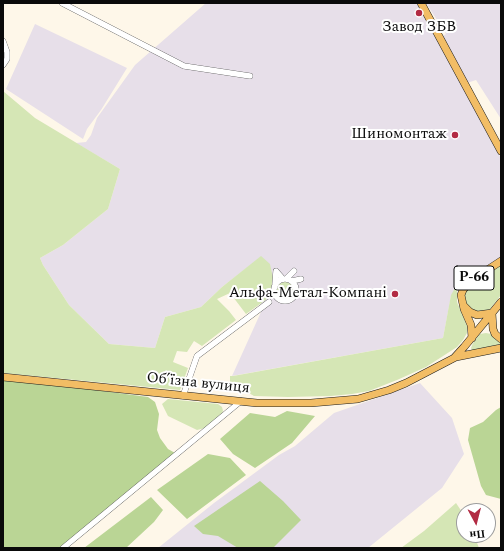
<!DOCTYPE html>
<html>
<head>
<meta charset="utf-8">
<style>
  body { margin:0 }
  #map { position:relative; width:504px; height:551px; overflow:hidden; background:#fef7e9; font-family:Spectral,serif }
  canvas { display:block }
  .frame { position:absolute; inset:0; border:4px solid #0a0a0a; pointer-events:none }
  .north { position:absolute; left:456px; top:503px; width:40px; height:40px; box-sizing:border-box; background:#fff; border:1px solid #9d9d9d; border-radius:50%; rotate:173deg; font-size:11px; font-weight:700; line-height:16px; text-align:center; color:#0a0a0a }
  .north::after { content:''; display:block; margin:auto; width:14px; height:18px; background:#b22b43; clip-path:polygon(50% 0,100% 100%,50% 72%,0 100%) }
</style>
</head>
<body>
<div id="map">
<canvas width="504" height="551"></canvas>
<div class="frame"></div>
<div class="north">Пн</div>
</div>
<script>
const g = document.querySelector('canvas').getContext('2d');
g.lineJoin = 'round';
function fillPath(path, color) { g.fillStyle = color; g.fill(path, 'evenodd'); }
const shape = rows => new Path2D(rows.map(r => 'M' + r).join(''));
function strokePath(path, color, width, dash) { g.strokeStyle = color; g.lineWidth = width; g.lineCap = dash ? 'butt' : 'round'; g.setLineDash(dash || []); g.stroke(path); }
function drawText(font, color, halo, rows, align = 'center') {
  g.font = font + ' Spectral,serif'; g.lineWidth = 4; g.setLineDash([]); g.textBaseline = 'middle'; g.strokeStyle = halo; g.fillStyle = color; for (const [text, x, y, turn = 0] of rows) {
    g.save(); g.translate(x, y); g.rotate((+turn || 0) * Math.PI / 180); g.textAlign = isNaN(turn) ? turn : align; if (halo) g.strokeText(text, 0, 0); g.fillText(text, 0, 0); g.restore();
  }
}
fillPath(shape([
  [206,3,418,3,501,158,501,259,469,278,464,282,453,298,451,296,443,338,232,376,261,312,261,257,222,287,201,307,165,317,155,348,109,344,69,305,43,265,40,258,63,245,108,209,120,169,76,143,86,142,91,135,97,118,135,65],
  [426,3,501,3,501,119,476,80,467,83,443,36,446,34],
  [35,24,127,68,101,110,87,129,83,139,6,89],
  [420,383,452,418,464,454,442,488,368,548,158,548,214,503,279,455,295,446,334,413]
]), '#e7dfe9');
fillPath(shape([
  [3,91,35,118,120,169,108,209,63,245,40,258,43,265,69,305,109,344,155,348,165,317,201,307,222,287,261,256,270,264,273,278,271,290,267,299,246,314,230,293,217,299,229,311,236,320,202,346,194,341,187,352,177,351,173,362,188,368,180,390,3,373],
  [501,263,501,295,489,310,474,312,465,302,464,289],
  '277 290a8 8 0 1 1 16 0a8 8 0 1 1-16 0Z',
  [455,288,457,290,457,302,467,326,467,333,463,340,457,347,426,367,397,380,369,391,352,394,331,396,288,397,254,396,230,382,230,376,233,376,443,338,451,295],
  [486,333,491,334,501,342,501,344,472,351,471,348,473,343,480,334],
  [168,399,218,404,222,407,223,411,222,413,205,428,197,430,168,416,162,404],
  [456,503,464,515,464,535,474,535,479,548,401,548,424,531]
]), '#d5e6b5');
fillPath(shape([
  [3,380,73,387,148,397,155,402,159,414,157,430,160,438,168,449,175,453,59,548,3,548],
  [501,407,501,499,486,495,481,486,468,440,470,428,483,422,496,410],
  [287,411,315,416,292,443,255,468,233,454,220,439,250,413,275,417],
  [208,454,230,458,246,475,187,519,157,490],
  [260,481,283,501,301,520,273,548,238,548,218,536,203,534,194,526],
  [151,497,163,510,154,522,126,548,84,548]
]), '#bad595');
const minor = shape([
  [62,3,184,66,250,76],
  [3,41,7,52,7,59,3,65],
  '274 290a11 11 0 1 1 22 0a11 11 0 1 1-22 0Z',
  [286,279,294,271],
  [292,281,301,279],
  [275,284,276,271,283,279],
  [183,396,197,356,269,302],
  [63,548,241,401]
]);
const major = shape([
  [421,3,501,151],
  [464,306,470,312,477,315,492,313],
  [492,313,493,329,495,334,501,339],
  [472,338,471,325,464,309,461,295,463,290,469,282,501,261],
  [456,357,501,348],
  [3,377,257,403,311,403,358,399,389,390,406,383,454,358,464,347,501,302]
]);
strokePath(minor, '#3d3d3d', 6);
strokePath(major, '#1b1b1b', 8);
strokePath(minor, '#fff', 5.5);
strokePath(major, '#f2bd65', 7);
for (const [x, y, r, color] of [
  [419,13,4,"#b22b43"],
  [455,135,4,"#b22b43"],
  [395,294,4,"#b22b43"]
]) { const dot = new Path2D(); dot.arc(x, y, r, 0, 2 * Math.PI); g.fillStyle = color; g.fill(dot); strokePath(dot, '#fff', 1.5); }
for (const [x, y, w] of [
  [474,278,40]
]) { const box = new Path2D(); box.roundRect(x - w / 2, y - 12, w, 24, 3); g.fillStyle = '#fff'; g.fill(box); strokePath(box, '#0a0a0a', 1); }
drawText('bold 14px', '#0a0a0a', null, [
  ["Р-66",474,278]
]);
drawText('15px', '#0a0a0a', '#fff', [
  ["Завод ЗБВ",419,28,"center"],
  ["Шиномонтаж",447,135],
  ["Альфа-Метал-Компані",387,294]
], 'right');
drawText('15px', '#0a0a0a', '#fff', [
  ["Об’їзна вулиця",198,384,6]
]);
</script>
</body>
</html>
